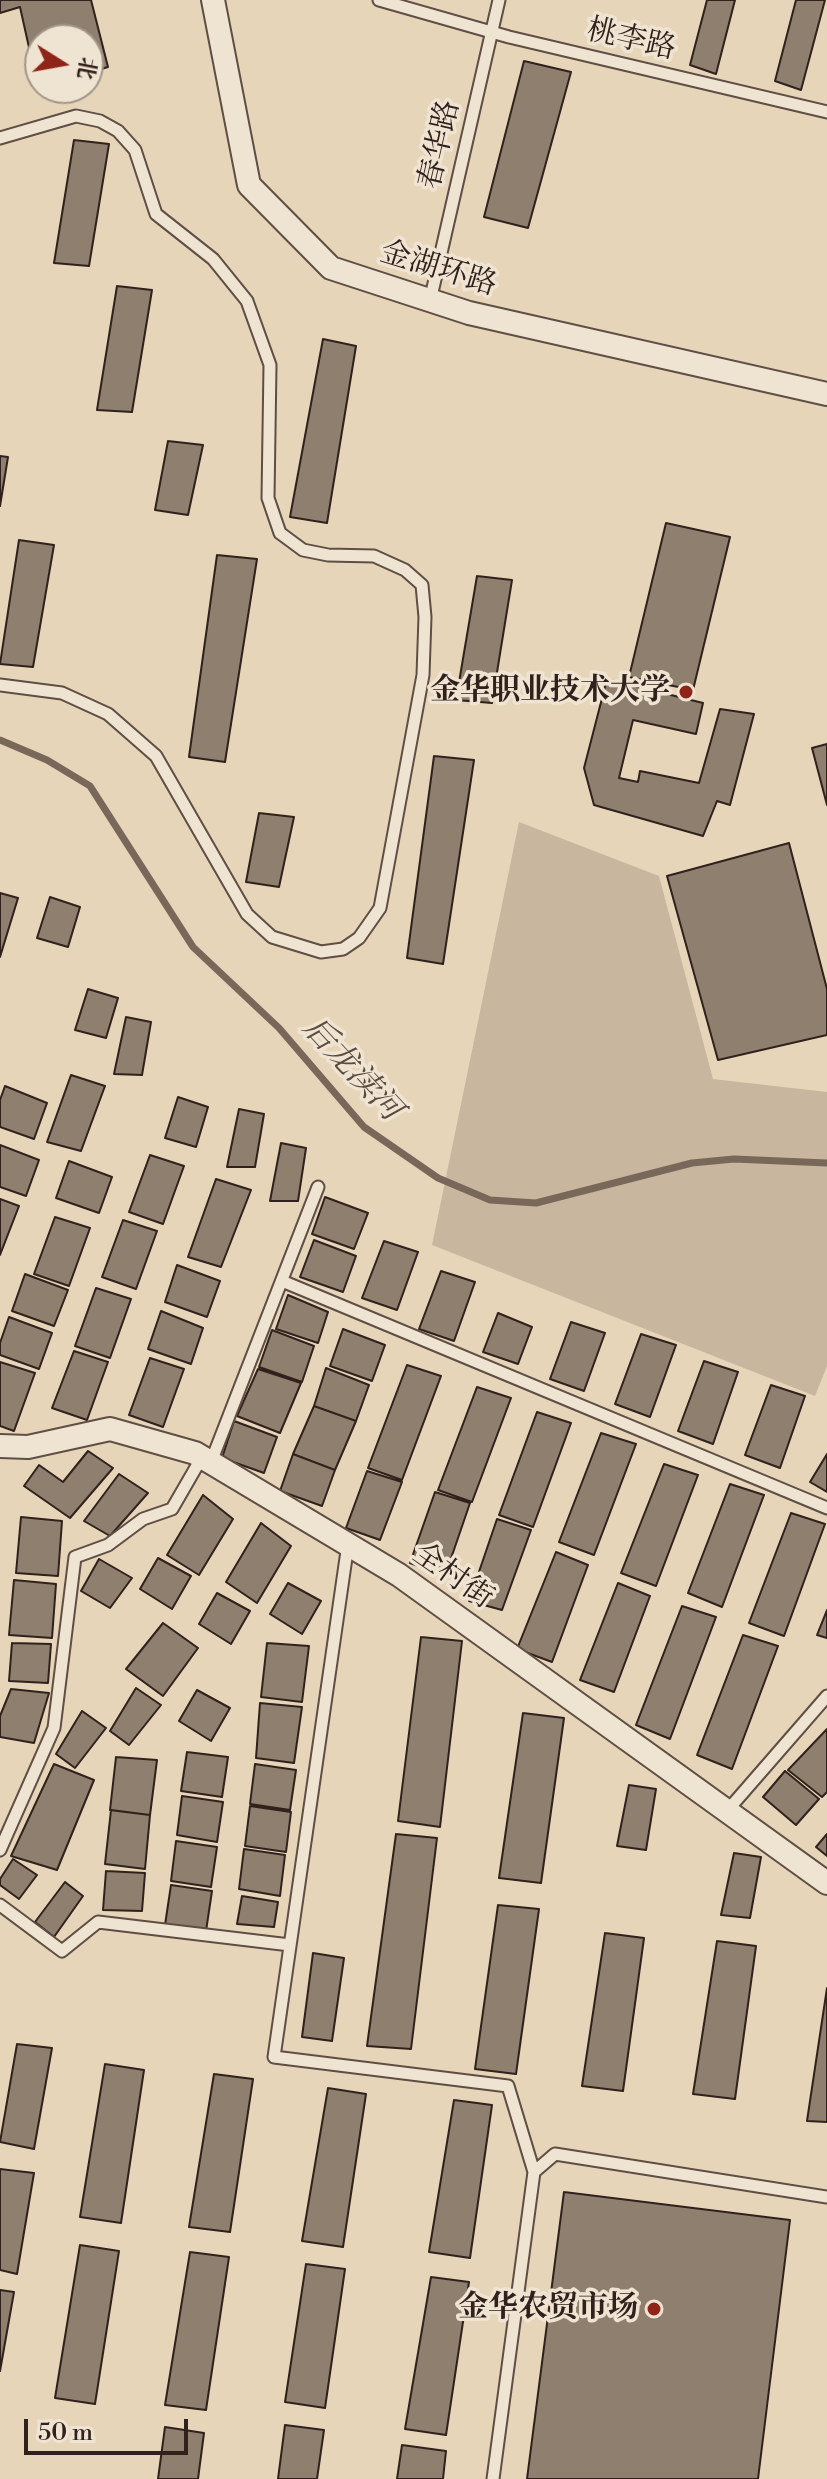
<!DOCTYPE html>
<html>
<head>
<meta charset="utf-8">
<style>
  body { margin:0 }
  #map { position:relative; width:827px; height:2479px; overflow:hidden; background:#e7d5ba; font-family:"Libre Bodoni","Noto Serif SC",serif }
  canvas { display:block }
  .north { position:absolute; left:24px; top:24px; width:80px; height:80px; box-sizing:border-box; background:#efe4d2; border:2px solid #a39689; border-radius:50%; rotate:101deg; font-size:22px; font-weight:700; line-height:32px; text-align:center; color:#30211c }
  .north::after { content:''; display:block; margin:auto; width:28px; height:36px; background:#8f2418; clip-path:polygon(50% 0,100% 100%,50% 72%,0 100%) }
  .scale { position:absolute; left:24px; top:2419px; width:164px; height:36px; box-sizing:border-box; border:4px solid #30211c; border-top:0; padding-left:10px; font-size:24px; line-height:28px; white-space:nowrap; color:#30211c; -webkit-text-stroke:6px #efe4d2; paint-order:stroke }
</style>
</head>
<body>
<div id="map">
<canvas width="827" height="2479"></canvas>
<div class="north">北</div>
<div class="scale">50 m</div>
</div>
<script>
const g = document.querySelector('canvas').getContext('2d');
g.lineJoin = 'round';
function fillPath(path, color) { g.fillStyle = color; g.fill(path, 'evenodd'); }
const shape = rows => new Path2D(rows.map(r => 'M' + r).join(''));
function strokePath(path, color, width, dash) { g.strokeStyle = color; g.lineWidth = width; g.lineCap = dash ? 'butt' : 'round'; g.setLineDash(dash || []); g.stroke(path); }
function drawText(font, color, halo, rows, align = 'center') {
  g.font = font + ' "Libre Bodoni","Noto Serif SC",serif'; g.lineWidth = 7; g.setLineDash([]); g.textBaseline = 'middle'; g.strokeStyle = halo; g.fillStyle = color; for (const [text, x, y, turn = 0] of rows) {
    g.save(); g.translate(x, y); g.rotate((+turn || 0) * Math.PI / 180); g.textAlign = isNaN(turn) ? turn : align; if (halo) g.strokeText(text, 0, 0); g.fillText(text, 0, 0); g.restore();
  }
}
fillPath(shape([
  [519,822,659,876,713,1079,827,1092,827,1366,815,1396,432,1245]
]), '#c8b69f');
strokePath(shape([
  [0,740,47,760,90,786,193,947,279,1028,364,1127,438,1178,490,1200,536,1203,692,1163,734,1159,827,1163]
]), '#79685a', 7);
const building = shape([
  [0,0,91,0,108,67,88,73,88,40,40,40,40,87,38,88,20,7,0,13,0,0],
  [707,0,735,0,716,74,690,65,707,0],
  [796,0,825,0,801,90,775,81,796,0],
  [524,61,571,72,528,228,484,217,524,61],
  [74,140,109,144,89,266,54,263,74,140],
  [117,286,152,290,132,412,97,410,117,286],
  [323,339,356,346,327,523,290,517,323,339],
  [168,441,203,445,188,515,155,510,168,441],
  [0,456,8,457,0,506,0,456],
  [666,523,730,537,693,690,629,677,666,523],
  [19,540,54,545,33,667,0,664,19,540],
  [217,555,257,559,225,762,189,757,217,555],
  [477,576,512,580,492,703,456,700,477,576],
  [607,679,703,703,696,734,633,720,619,778,638,782,640,771,699,783,720,709,754,714,730,805,717,801,703,836,594,805,584,768,607,679],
  [827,744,827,805,812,748,827,744],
  [434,756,474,760,443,964,407,958,434,756],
  [259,813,294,817,279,887,246,882,259,813],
  [789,843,827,989,827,1035,718,1060,667,876,789,843],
  [0,893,18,898,0,957,0,893],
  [50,897,80,907,68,947,37,938,50,897],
  [88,989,118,998,106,1038,75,1030,88,989],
  [126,1017,151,1022,142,1075,114,1074,126,1017],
  [71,1075,105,1086,81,1151,47,1142,71,1075],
  [5,1086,47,1103,34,1139,0,1127,0,1100,5,1086],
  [178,1097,208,1107,196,1147,165,1138,178,1097],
  [239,1109,264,1114,255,1167,227,1167,239,1109],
  [281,1143,306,1148,298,1201,270,1201,281,1143],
  [0,1145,39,1160,26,1196,0,1187,0,1145],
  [150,1155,184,1166,163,1224,129,1212,150,1155],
  [69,1161,112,1177,99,1213,56,1198,69,1161],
  [216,1179,251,1190,221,1267,188,1257,216,1179],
  [325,1197,368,1213,354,1249,312,1234,325,1197],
  [0,1199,19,1206,0,1255,0,1199],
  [55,1217,90,1228,69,1286,34,1274,55,1217],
  [123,1220,157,1231,136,1289,102,1277,123,1220],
  [314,1240,356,1256,343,1292,300,1277,314,1240],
  [384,1241,418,1252,397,1310,362,1298,384,1241],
  [177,1265,220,1281,207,1317,165,1302,177,1265],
  [441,1271,475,1282,454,1341,419,1329,441,1271],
  [25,1274,68,1290,54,1326,12,1311,25,1274],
  [96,1288,131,1299,110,1358,75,1346,96,1288],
  [288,1295,328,1312,318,1343,276,1329,288,1295],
  [161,1311,203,1328,191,1364,148,1349,161,1311],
  [498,1313,532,1327,518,1364,483,1352,498,1313],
  [9,1317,52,1333,39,1369,0,1355,0,1343,9,1317],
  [571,1322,605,1333,584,1391,550,1379,571,1322],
  [343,1329,385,1345,372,1381,330,1366,343,1329],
  [272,1330,314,1346,302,1382,259,1367,272,1330],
  [641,1334,676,1345,650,1417,615,1404,641,1334],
  [74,1351,108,1362,87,1420,52,1408,74,1351],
  [150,1358,184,1369,163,1427,129,1415,150,1358],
  [704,1361,738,1372,713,1444,678,1431,704,1361],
  [0,1362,35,1373,14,1431,0,1426,0,1362],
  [407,1365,441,1376,402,1480,368,1468,407,1365],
  [326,1368,369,1385,356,1421,314,1406,326,1368],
  [258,1369,301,1383,280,1433,237,1416,258,1369],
  [771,1385,805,1396,780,1468,745,1455,771,1385],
  [477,1387,511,1398,472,1502,438,1490,477,1387],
  [314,1406,356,1421,335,1470,293,1454,314,1406],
  [537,1412,571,1423,533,1527,499,1515,537,1412],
  [234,1421,277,1437,264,1473,222,1458,234,1421],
  [601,1433,636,1444,594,1555,559,1542,601,1433],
  [88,1451,113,1468,70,1518,24,1486,39,1465,63,1482,88,1451],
  [293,1454,335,1470,322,1506,280,1491,293,1454],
  [827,1454,827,1492,810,1482,827,1454],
  [664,1464,698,1475,656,1586,621,1573,664,1464],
  [367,1471,402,1482,380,1540,346,1528,367,1471],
  [119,1474,148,1493,110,1536,84,1521,119,1474],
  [730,1484,764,1495,722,1607,688,1593,730,1484],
  [435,1492,470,1503,445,1576,410,1563,435,1492],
  [203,1495,233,1519,199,1575,167,1555,203,1495],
  [791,1513,825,1524,784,1636,749,1623,791,1513],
  [21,1517,62,1521,58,1576,16,1573,21,1517],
  [497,1519,531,1530,502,1610,469,1601,497,1519],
  [261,1523,291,1546,257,1603,226,1582,261,1523],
  [556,1552,588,1565,552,1662,517,1649,556,1552],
  [158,1558,191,1576,172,1609,140,1589,158,1558],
  [99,1559,132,1578,110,1608,81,1591,99,1559],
  [14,1580,56,1584,52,1638,9,1635,14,1580],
  [288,1583,321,1601,302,1634,270,1614,288,1583],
  [618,1583,650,1596,614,1692,580,1680,618,1583],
  [217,1593,250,1611,231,1644,199,1624,217,1593],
  [682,1606,716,1617,670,1739,636,1725,682,1606],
  [827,1610,827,1638,817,1635,827,1610],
  [163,1623,198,1648,163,1696,126,1669,163,1623],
  [743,1635,778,1646,732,1769,697,1755,743,1635],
  [421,1637,462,1641,440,1827,398,1821,421,1637],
  [12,1643,51,1644,48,1683,9,1681,12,1643],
  [267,1643,309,1646,302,1702,261,1697,267,1643],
  [136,1688,161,1705,129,1745,110,1731,136,1688],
  [11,1689,49,1693,34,1743,0,1737,0,1716,11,1689],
  [197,1690,230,1708,211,1741,179,1721,197,1690],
  [260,1703,302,1707,294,1763,256,1758,260,1703],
  [82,1711,106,1728,75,1768,56,1754,82,1711],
  [523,1713,564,1718,541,1883,499,1878,523,1713],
  [827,1729,827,1792,822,1797,788,1770,827,1729],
  [187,1752,228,1757,222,1797,181,1791,187,1752],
  [116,1757,157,1760,150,1815,110,1810,116,1757],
  [54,1764,94,1780,57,1870,11,1856,54,1764],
  [255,1764,296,1770,290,1810,250,1804,255,1764],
  [785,1771,819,1799,796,1825,763,1797,785,1771],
  [629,1785,656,1789,646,1850,617,1846,629,1785],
  [182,1796,223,1802,217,1842,177,1835,182,1796],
  [250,1806,291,1812,286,1852,245,1846,250,1806],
  [111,1810,150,1815,145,1869,105,1864,111,1810],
  [396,1834,437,1838,411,2049,367,2046,396,1834],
  [827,1834,827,1856,816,1847,827,1834],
  [176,1841,217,1847,211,1887,171,1881,176,1841],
  [244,1849,285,1855,280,1896,239,1889,244,1849],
  [734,1853,761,1857,750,1918,721,1915,734,1853],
  [13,1859,37,1875,19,1899,0,1885,0,1879,13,1859],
  [106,1871,145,1873,142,1911,103,1910,106,1871],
  [65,1882,83,1896,54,1937,35,1922,65,1882],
  [171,1885,212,1891,206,1931,165,1925,171,1885],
  [242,1896,278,1902,274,1927,237,1924,242,1896],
  [498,1905,539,1909,516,2074,475,2069,498,1905],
  [605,1933,644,1938,623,2091,582,2086,605,1933],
  [717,1941,756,1946,735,2099,693,2094,717,1941],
  [313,1953,344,1958,332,2041,302,2037,313,1953],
  [827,1988,827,2122,807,2121,827,1988],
  [17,2044,52,2048,34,2149,0,2142,17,2044],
  [105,2064,144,2070,121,2223,80,2217,105,2064],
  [214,2074,253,2079,230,2232,189,2227,214,2074],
  [328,2088,366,2094,343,2247,302,2241,328,2088],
  [454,2100,492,2105,470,2258,429,2252,454,2100],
  [0,2169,34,2173,17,2274,0,2270,0,2169],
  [564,2192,790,2220,758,2479,527,2479,564,2192],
  [80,2245,119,2251,95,2404,55,2398,80,2245],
  [190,2252,229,2257,206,2410,165,2405,190,2252],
  [306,2264,345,2269,325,2408,285,2402,306,2264],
  [431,2277,469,2282,446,2435,405,2429,431,2277],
  [0,2290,14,2292,0,2371,0,2290],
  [285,2425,324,2430,317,2479,278,2479,285,2425],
  [165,2427,204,2433,198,2479,158,2479,165,2427],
  [402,2445,446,2451,443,2479,397,2479,402,2445]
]);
fillPath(building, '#8f7f6e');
strokePath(building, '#30211c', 2);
const lane = shape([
  [379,0,509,37,827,112],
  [0,138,76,116,100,121,118,131,135,150,156,214,213,259,247,301,270,365,268,498,280,533,303,550,328,555,374,556,405,570,422,585,425,617,423,675,380,908,359,938,343,949,321,952,272,937,247,914,156,756,108,714,62,693,0,685],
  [430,301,499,0],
  [282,1281,827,1508],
  [211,1462,318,1187],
  [348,1544,274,2057,508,2086,534,2172],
  [727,1811,827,1696],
  [0,1850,54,1728,75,1557,108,1545,143,1519,172,1509,202,1457],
  [0,1905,62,1951,98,1922,290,1945],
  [493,2479,534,2172,555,2154,827,2197]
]);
const street = shape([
  [213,0,249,185,331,268,469,313,827,394],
  [0,1446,28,1447,110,1429,195,1453,399,1575,827,1883]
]);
strokePath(lane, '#5e4e44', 15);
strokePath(street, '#5e4e44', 26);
strokePath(lane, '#efe4d2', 11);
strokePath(street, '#efe4d2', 22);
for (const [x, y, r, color] of [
  [686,692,8,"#8f2418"],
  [654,2309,8,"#8f2418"]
]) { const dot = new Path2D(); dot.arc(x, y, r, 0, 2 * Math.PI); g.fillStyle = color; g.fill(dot); strokePath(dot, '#efe4d2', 3); }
drawText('30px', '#30211c', '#efe4d2', [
  ["桃李路",631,41,13],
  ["春华路",441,145,-77],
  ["金湖环路",438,270,17],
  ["全村街",452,1577,35]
]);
drawText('bold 30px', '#30211c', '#efe4d2', [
  ["金华职业技术大学",670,692],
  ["金华农贸市场",638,2309]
], 'right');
drawText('italic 32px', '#5a4b40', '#efe4d2', [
  ["后龙渎河",351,1070,47]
]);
</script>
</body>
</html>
